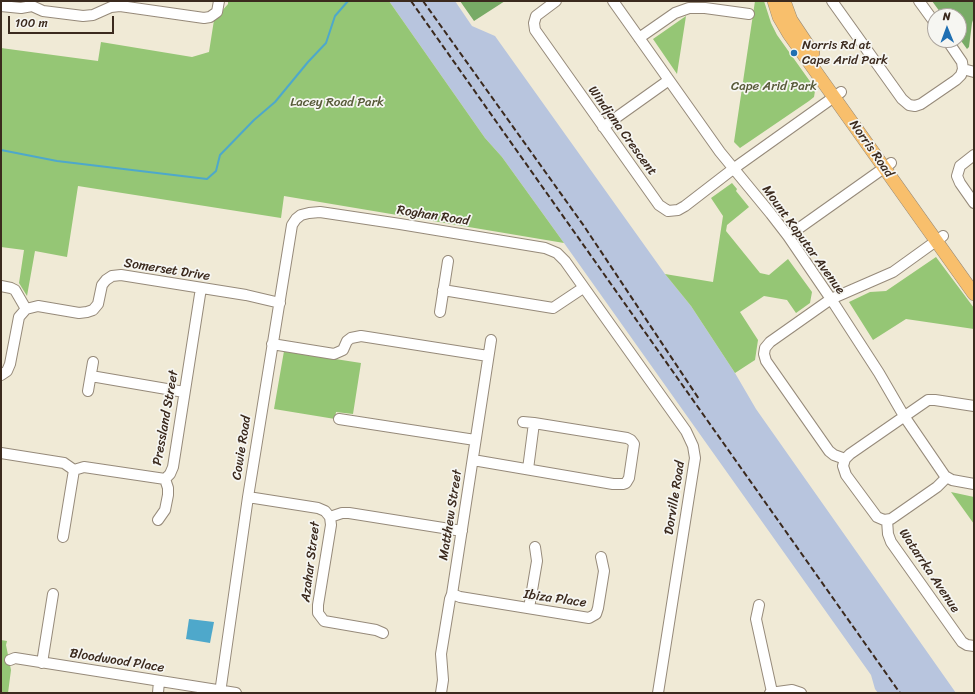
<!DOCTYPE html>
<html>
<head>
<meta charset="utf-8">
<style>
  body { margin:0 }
  #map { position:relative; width:975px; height:694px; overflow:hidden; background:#f0ead6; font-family:Sriracha,sans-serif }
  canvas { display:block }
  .frame { position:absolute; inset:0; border:2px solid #3b2a1e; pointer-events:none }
  .north { position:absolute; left:927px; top:8px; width:40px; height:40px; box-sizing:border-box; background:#f6f6f2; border:1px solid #aba49d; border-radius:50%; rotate:359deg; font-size:11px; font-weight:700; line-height:16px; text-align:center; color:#3b2a1e }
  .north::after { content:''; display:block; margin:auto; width:14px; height:18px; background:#1f6fb2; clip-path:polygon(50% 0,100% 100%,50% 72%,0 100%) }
  .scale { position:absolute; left:8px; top:16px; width:106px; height:18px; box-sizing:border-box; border:2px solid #3b2a1e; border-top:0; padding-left:5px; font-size:12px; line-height:14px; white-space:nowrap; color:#3b2a1e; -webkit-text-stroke:3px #f6f6f2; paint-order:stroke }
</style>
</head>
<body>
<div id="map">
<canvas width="975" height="694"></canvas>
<div class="frame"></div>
<div class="north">N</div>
<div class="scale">100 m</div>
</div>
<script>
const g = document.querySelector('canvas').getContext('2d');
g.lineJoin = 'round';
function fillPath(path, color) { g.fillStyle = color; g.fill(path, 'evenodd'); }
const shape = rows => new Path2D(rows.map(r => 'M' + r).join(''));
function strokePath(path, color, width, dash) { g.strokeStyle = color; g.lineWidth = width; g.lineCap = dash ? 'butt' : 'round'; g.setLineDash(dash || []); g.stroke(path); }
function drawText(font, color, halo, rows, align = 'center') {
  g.font = font + ' Sriracha,sans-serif'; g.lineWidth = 3.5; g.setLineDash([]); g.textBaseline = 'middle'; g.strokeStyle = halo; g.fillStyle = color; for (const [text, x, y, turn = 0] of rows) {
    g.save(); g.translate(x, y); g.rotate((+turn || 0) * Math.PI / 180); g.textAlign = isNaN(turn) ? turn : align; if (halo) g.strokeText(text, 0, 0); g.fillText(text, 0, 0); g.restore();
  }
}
fillPath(shape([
  [389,1,455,1,472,26,495,36,665,274,691,306,735,373,756,409,956,693,878,693,875,689,871,675,564,243,502,157,485,138]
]), '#b8c5de');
fillPath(shape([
  [228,1,389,1,485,138,502,157,564,243,284,196,281,218,78,186,67,257,35,251,27,296,19,283,24,250,1,247,1,48,98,61,101,42,192,57,209,52,214,20,228,4],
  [755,1,764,1,771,23,777,35,814,87,815,91,814,97,809,101,740,148,734,142],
  [686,16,677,74,653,39],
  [732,183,737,189,736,191,749,207,727,225,726,231,760,273,769,275,788,259,812,292,810,303,796,313,787,300,764,296,740,312,758,340,755,360,735,373,691,306,665,274,713,282,723,216,711,198],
  [936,257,974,308,974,329,906,319,873,340,849,302,870,292,886,291],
  [284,351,361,363,353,414,336,412,335,419,274,409],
  [951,492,974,497,974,524],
  [1,640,7,641,6,645,11,670,8,693,1,693]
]), '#95c675');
fillPath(shape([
  [460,1,505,1,474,21],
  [932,1,974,1,974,17,972,23,969,47,967,49,959,38,959,16,943,16]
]), '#78ab66');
fillPath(shape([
  [189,619,214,622,210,643,186,639]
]), '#4ea8cb');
strokePath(shape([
  [1,150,57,161,207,179,216,171,220,155,254,120,275,102,308,62,326,43,335,16,348,1]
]), '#4ea8cb', 2);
const minor = shape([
  [556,1,536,16,534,23,535,30,659,205,668,211,678,210,685,206,733,169,841,92],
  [613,1,720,152,771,214,788,236,831,299,879,373,904,416,945,476,952,480,974,484],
  [832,1,902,99,909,105,915,106,921,104,956,80,961,75,963,69,962,62,947,40],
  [919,1,935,23],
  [1,6,21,8,32,6,43,11,83,16,93,15,111,7,120,6,204,18,210,17,217,12,219,1],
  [639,38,675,13,689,8,705,8,749,14],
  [963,69,974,72],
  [603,127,669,80],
  [974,155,960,166,957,176,960,183,974,203],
  [788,236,891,163],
  [943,236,893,272,831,299,770,342,765,348,764,354,766,361,829,451,834,455,845,459,843,466,846,475,877,517,884,520,891,519,937,487,946,478],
  [1,286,11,288,15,290,26,309],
  [443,290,553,308,583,288],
  [440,312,448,261],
  [272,344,334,354,343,350,347,341,351,338,361,336,488,356],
  [1,375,7,371,10,364,19,317,26,309,38,306,79,313,87,312,93,310,98,304,102,285,106,280,112,276,121,275,246,295,280,303],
  [91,376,184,392],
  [88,391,93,362],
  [339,419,475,440],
  [523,422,534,423],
  [1,453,64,463,74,470,84,467,165,479,170,474,173,467,201,288],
  [845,459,850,454,928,400,935,400,974,406],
  [473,460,613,484,623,484,626,483,629,478,634,444,631,440,627,438,534,423,528,469],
  [248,497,318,508,325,511,330,517,331,525,318,605,318,613,324,621,376,630,383,633],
  [330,517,342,513,349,513,462,531],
  [158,520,165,510,168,495,168,488,165,479],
  [887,520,888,534,891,542,962,642,967,645,974,646],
  [63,537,74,470],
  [452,594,460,597,589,618,596,614,598,608,604,571,601,557],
  [759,605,756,619,772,692],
  [529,608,537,561,535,547],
  [10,660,15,658,236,693],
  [42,663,53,594],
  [158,693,159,681],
  [220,693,248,497,292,225,296,219,301,215,309,213,320,212,400,224,545,248,557,253,565,261,686,431,693,446,695,458,658,693],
  [441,693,443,680,441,654,450,599,452,594,491,340],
  [770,693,792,690,801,693]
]);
const major = shape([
  [774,1,779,17,789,34,974,294],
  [784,1,791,20,813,53]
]);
strokePath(minor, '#968a7a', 12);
strokePath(major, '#968a7a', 14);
strokePath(minor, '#fff', 10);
strokePath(major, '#f8bf6c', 13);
strokePath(shape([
  [411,1,900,693],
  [423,1,584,226,699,399]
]), '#3b2a1e', 2, [6, 3]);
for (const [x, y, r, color] of [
  [794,53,4,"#1f6fb2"]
]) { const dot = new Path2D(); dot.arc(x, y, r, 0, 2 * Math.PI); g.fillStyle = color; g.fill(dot); strokePath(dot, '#f6f6f2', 1.5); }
drawText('13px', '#3b2a1e', '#f6f6f2', [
  ["Norris Rd at",802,46],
  ["Cape Arid Park",802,61]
], 'left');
drawText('13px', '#565938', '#f6f6f2', [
  ["Cape Arid Park",774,87],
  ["Lacey Road Park",337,103]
]);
drawText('13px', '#3b2a1e', '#f6f6f2', [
  ["Windjana Crescent",622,131,54],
  ["Norris Road",871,149,55],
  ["Roghan Road",433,216,9],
  ["Mount Kaputar Avenue",803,240,54],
  ["Somerset Drive",167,270,9],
  ["Pressland Street",166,418,-80],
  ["Cowie Road",242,448,-81],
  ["Dorville Road",675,498,-81],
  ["Matthew Street",451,515,-81],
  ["Azahar Street",311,562,-83],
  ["Watarrka Avenue",929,571,56],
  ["Ibiza Place",555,599,8],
  ["Bloodwood Place",117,661,9]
]);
</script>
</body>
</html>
